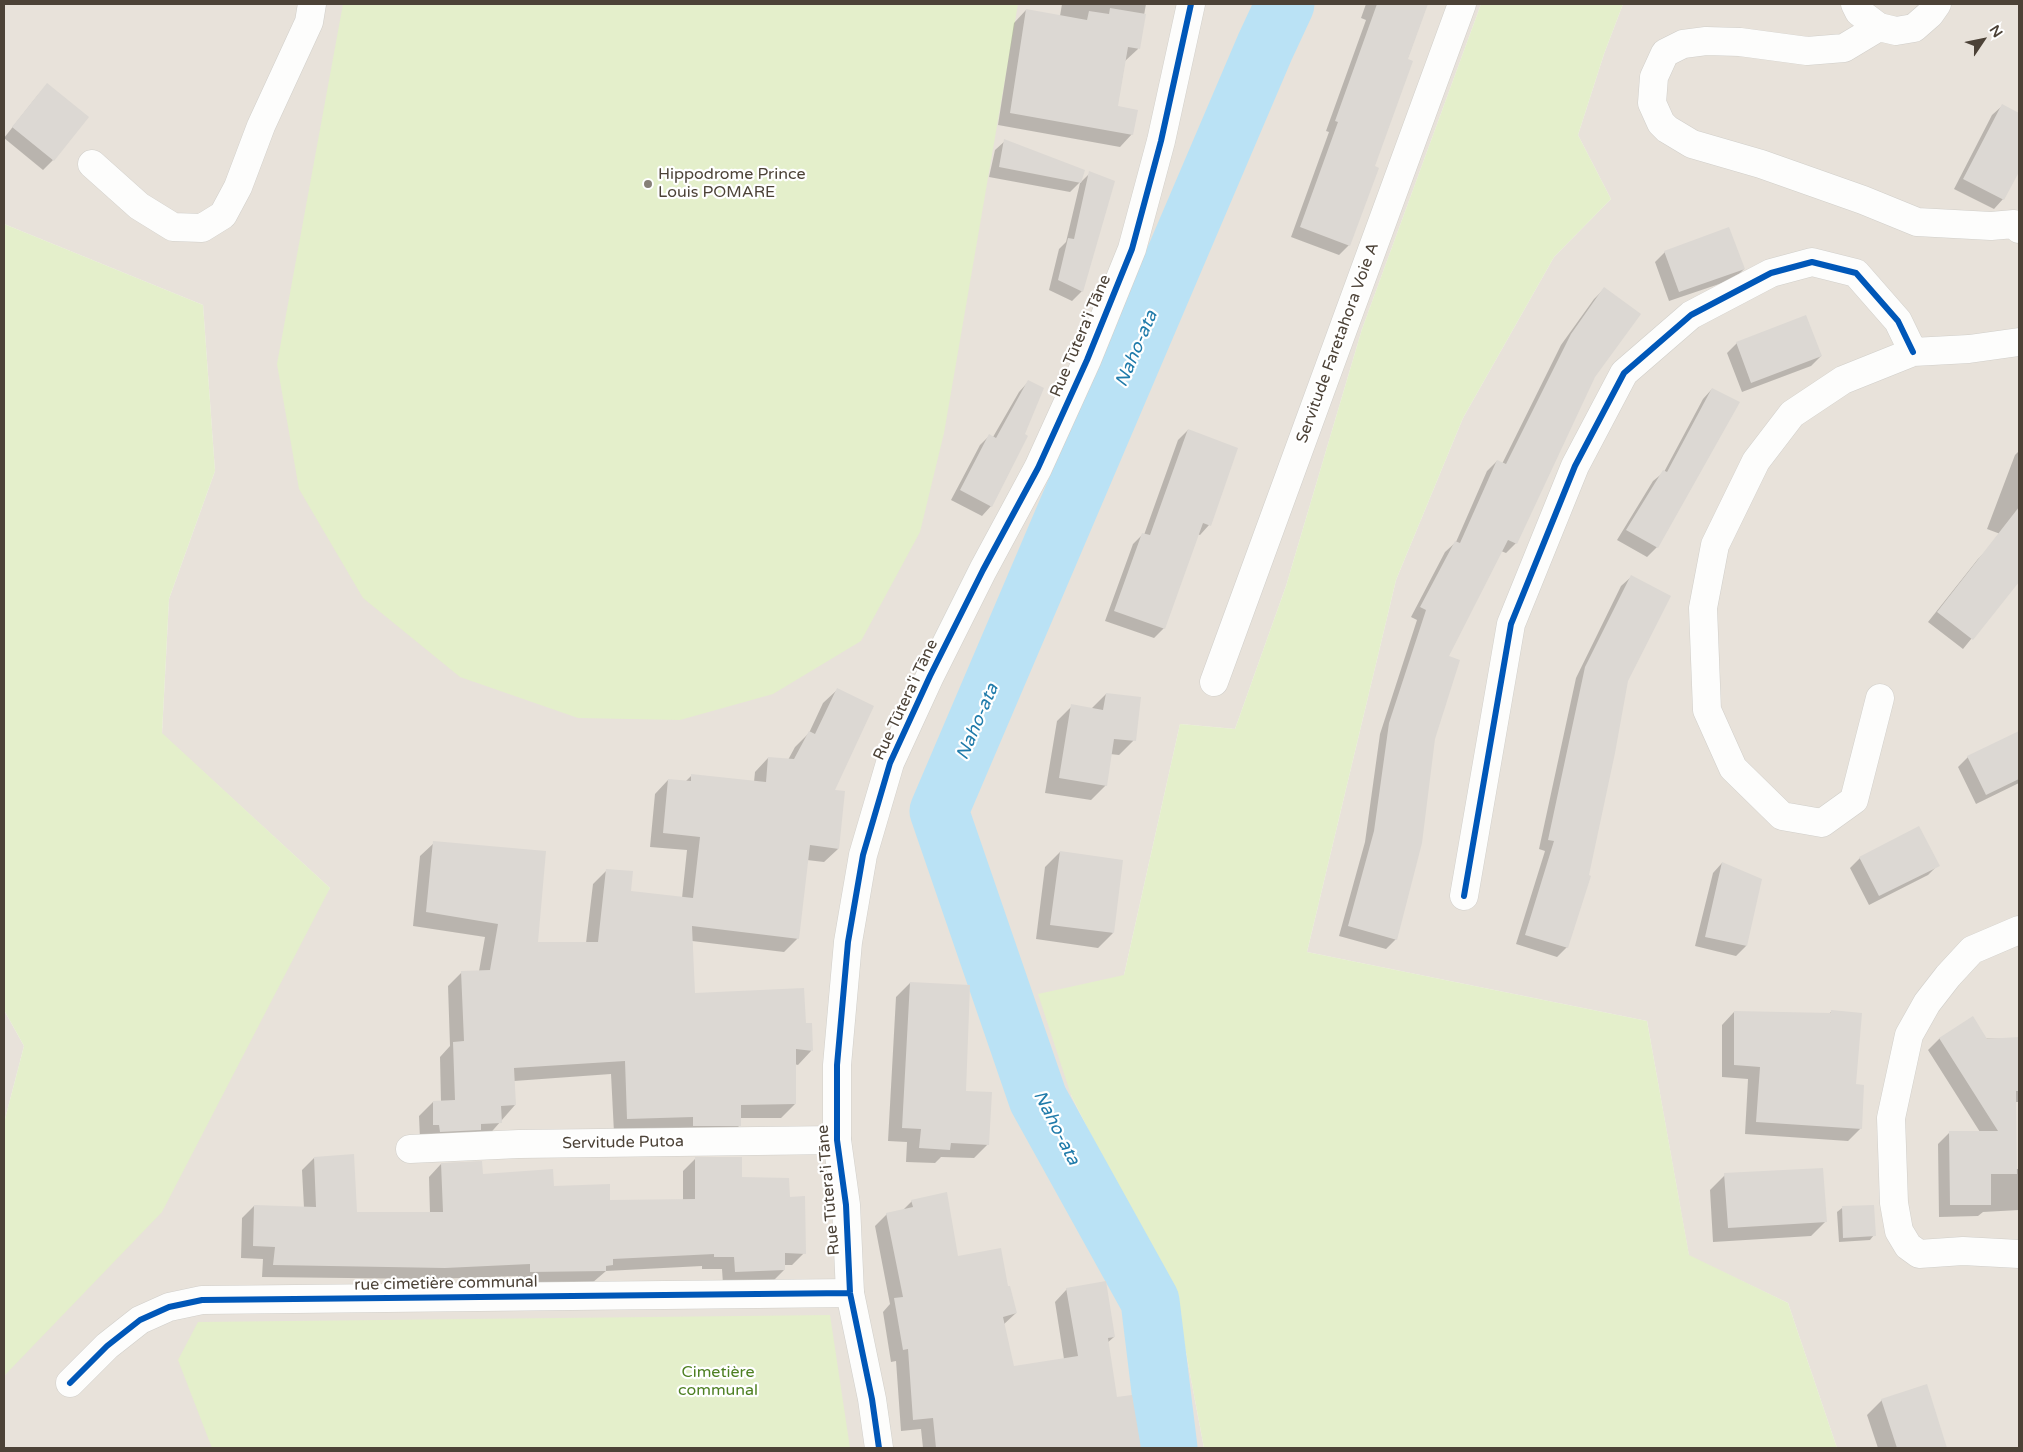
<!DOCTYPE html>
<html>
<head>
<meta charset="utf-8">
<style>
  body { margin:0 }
  #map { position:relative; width:2023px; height:1452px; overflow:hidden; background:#f3f1ed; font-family:"Varela Round",sans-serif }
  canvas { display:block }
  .frame { position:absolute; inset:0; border:5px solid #4c4237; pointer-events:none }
  .north { position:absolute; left:1958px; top:15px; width:50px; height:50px; -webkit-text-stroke:4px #fff; paint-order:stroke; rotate:56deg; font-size:14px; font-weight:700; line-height:20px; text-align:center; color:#4c4237 }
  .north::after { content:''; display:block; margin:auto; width:18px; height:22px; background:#4c4237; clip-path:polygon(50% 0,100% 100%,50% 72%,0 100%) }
</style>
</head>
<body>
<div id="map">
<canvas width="2023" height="1452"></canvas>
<div class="frame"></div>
<div class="north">N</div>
</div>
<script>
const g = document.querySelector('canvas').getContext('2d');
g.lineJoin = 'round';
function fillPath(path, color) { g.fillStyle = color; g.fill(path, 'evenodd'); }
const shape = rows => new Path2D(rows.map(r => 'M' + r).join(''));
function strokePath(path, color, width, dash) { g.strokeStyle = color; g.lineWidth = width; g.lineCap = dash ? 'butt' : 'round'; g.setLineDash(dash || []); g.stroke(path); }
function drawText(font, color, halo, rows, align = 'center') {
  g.font = font + ' "Varela Round",sans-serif'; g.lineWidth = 4.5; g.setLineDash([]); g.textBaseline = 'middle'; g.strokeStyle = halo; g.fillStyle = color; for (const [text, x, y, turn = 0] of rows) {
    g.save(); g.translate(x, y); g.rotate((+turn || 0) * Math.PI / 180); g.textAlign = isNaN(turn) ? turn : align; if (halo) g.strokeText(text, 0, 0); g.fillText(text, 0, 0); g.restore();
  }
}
fillPath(shape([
  [4,4,1481,4,1362,329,1286,586,1235,729,1180,724,1124,975,1071,1095,1178,1310,1204,1448,4,1448,4,1376,13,1365,330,888,162,734,169,599,215,471,203,305,4,224],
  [1623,4,2019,4,2019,1448,1837,1448,1788,1303,1689,1256,1647,1021,1307,952,1396,580,1463,418,1554,257,1611,199,1578,135,1604,54],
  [4,1010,24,1046,4,1123]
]), '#e8e2da');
fillPath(shape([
  [343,4,1018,4,944,433,920,532,861,641,773,694,680,720,578,718,460,677,363,598,299,489,277,364],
  [1481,4,1623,4,1604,54,1578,135,1611,199,1554,257,1463,418,1396,580,1307,952,1647,1021,1689,1255,1788,1303,1837,1448,1204,1448,1178,1310,1071,1095,1038,994,1124,975,1180,724,1235,729,1286,586,1362,329],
  [4,224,203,305,215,471,169,599,162,733,330,888,162,1212,4,1376,4,1123,24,1046,4,1010],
  [830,1315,850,1448,212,1448,178,1360,198,1322]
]), '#e4efcb');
fillPath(shape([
  [1062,4,1146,4,1138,49,1125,61,1117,107,1132,134,1120,147,998,125,1014,23,1026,10,1060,16],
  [1366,4,1427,4,1407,60,1349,245,1339,255,1291,237,1329,132,1326,131,1366,20,1361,18],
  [38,95,53,160,43,170,4,138],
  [2002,106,2019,115,2019,169,2003,199,1994,209,1954,189,1992,115],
  [1005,141,1080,182,1070,192,989,177,995,150],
  [1090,173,1082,291,1072,301,1049,290,1059,249,1066,242,1080,183],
  [1665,252,1744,269,1734,279,1669,301,1655,262],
  [1604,289,1594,377,1516,543,1506,553,1501,551,1447,657,1434,739,1396,939,1386,949,1339,936,1365,842,1380,734,1417,620,1411,617,1445,552,1456,542,1487,471,1497,461,1502,464,1561,345,1594,299],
  [1737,343,1821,356,1811,366,1742,392,1727,353],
  [1028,382,991,506,982,516,951,500,980,445,989,436,993,437,1019,392],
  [1712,389,1657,547,1647,557,1617,540,1653,481,1664,472,1703,399],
  [1188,430,1209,525,1200,535,1197,534,1164,628,1154,638,1105,621,1133,544,1143,534,1144,535,1178,440],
  [2019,451,2019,541,1987,529,2015,455],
  [1988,549,2019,574,2019,580,1963,649,1928,622,1978,559],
  [1631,577,1627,681,1567,947,1557,957,1516,944,1545,851,1539,849,1576,678,1621,586],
  [837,690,833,791,838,849,824,862,807,860,798,938,784,952,692,941,694,994,805,1024,811,1024,811,1051,798,1065,794,1064,795,1104,781,1118,740,1118,740,1125,726,1139,614,1133,611,1074,514,1081,515,1105,487,1137,420,1139,419,1116,433,1102,441,1102,440,1057,450,1046,448,986,462,972,479,971,485,937,413,926,420,856,434,843,537,944,586,943,593,884,607,870,630,892,682,898,687,850,650,847,655,794,668,780,685,782,692,775,754,782,755,772,768,758,788,760,795,747,809,733,823,703],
  [1106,694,1134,740,1119,755,1110,754,1106,785,1091,800,1045,793,1057,721,1072,706,1091,709],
  [2019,733,2019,783,1976,804,1958,767,1968,757],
  [1060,852,1113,933,1098,948,1036,939,1045,867],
  [1860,858,1938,865,1928,875,1869,905,1850,868],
  [1722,863,1761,880,1746,946,1736,956,1695,946,1713,873],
  [910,983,964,1092,988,1144,974,1158,941,1157,935,1163,906,1162,907,1142,888,1141,896,997],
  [1832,1011,1855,1085,1861,1128,1848,1141,1745,1134,1748,1079,1722,1077,1722,1025,1734,1012,1829,1014],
  [1940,1038,2019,1039,2019,1102,2014,1102,2015,1169,2019,1169,2019,1210,1983,1212,1978,1216,1939,1217,1938,1144,1950,1132,1980,1132,1928,1050],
  [314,1158,356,1213,430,1213,429,1177,441,1164,481,1176,553,1187,609,1202,683,1200,683,1171,695,1159,789,1198,804,1253,792,1265,784,1265,784,1270,772,1282,723,1284,722,1269,702,1269,702,1266,606,1271,592,1283,518,1284,518,1276,432,1279,262,1277,263,1259,241,1258,242,1218,254,1206,304,1208,302,1170],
  [1725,1175,1826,1221,1811,1236,1713,1242,1710,1190],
  [912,1201,957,1257,1007,1288,1016,1313,1003,1325,1013,1367,1064,1359,1055,1302,1067,1289,1114,1337,1107,1343,1116,1399,1131,1396,1139,1448,923,1448,921,1429,901,1431,896,1361,891,1362,883,1312,890,1304,875,1226,887,1214,902,1211],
  [1842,1208,1874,1235,1870,1240,1839,1242,1837,1212],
  [1926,1385,1946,1448,1878,1448,1867,1415,1882,1400]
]), '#0003');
strokePath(shape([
  [1168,1448,1150,1301,1038,1099,939,811,1265,47,1285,4]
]), '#bae2f5', 59);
fillPath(shape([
  [1377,4,1428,4,1408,59,1413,61,1375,166,1379,168,1350,246,1300,227,1338,122,1335,121],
  [1110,8,1146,14,1140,49,1128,47,1118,106,1138,110,1133,135,1010,113,1026,9,1087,20,1089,11,1109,14],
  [47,83,89,117,54,161,12,127],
  [2002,104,2019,113,2019,172,2004,200,1963,179],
  [1004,139,1085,170,1081,183,999,167],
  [1089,171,1115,181,1083,292,1058,280,1068,238,1074,239],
  [1729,227,1745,269,1679,292,1664,251],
  [1604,287,1641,314,1595,377,1517,544,1508,540,1449,656,1460,660,1435,739,1422,843,1397,940,1348,926,1374,831,1389,723,1426,610,1420,607,1455,541,1460,543,1497,460,1506,464,1571,334],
  [1806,315,1822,356,1751,383,1736,342],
  [1028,380,1044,388,1025,434,1028,436,992,507,960,490,989,434,996,438],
  [1712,388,1740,402,1658,548,1626,530,1663,470,1667,472],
  [1188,429,1238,448,1211,526,1203,523,1165,629,1114,611,1142,533,1150,535],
  [2019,507,2019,582,1973,640,1937,612],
  [1631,575,1671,596,1628,681,1615,753,1589,875,1591,876,1568,948,1525,935,1554,841,1548,840,1585,667],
  [837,688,874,706,835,790,845,791,839,849,810,845,799,939,692,926,695,993,804,988,806,1023,812,1023,813,1051,796,1049,796,1104,741,1105,741,1126,693,1126,693,1117,627,1119,625,1061,514,1068,516,1105,501,1106,502,1123,481,1124,481,1130,440,1132,439,1125,433,1125,433,1101,455,1100,453,1042,464,1041,461,971,490,970,498,924,426,912,433,841,546,851,538,942,598,942,606,869,633,871,631,891,693,898,700,837,663,833,668,779,691,781,691,774,766,782,768,757,794,759,809,731,815,734],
  [1106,693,1141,697,1136,741,1114,739,1107,786,1059,778,1071,704,1103,710],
  [2019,731,2019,779,1986,795,1967,756],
  [1919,826,1940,866,1879,896,1859,857],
  [1060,851,1123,860,1114,933,1050,925],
  [1722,862,1762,879,1747,946,1705,937],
  [910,982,970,985,966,1091,992,1092,989,1145,951,1143,950,1150,919,1148,921,1129,902,1128],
  [1831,1010,1862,1013,1856,1084,1864,1085,1862,1129,1756,1122,1760,1067,1734,1065,1734,1011,1831,1013],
  [1973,1016,1987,1039,2019,1037,2019,1091,2016,1091,2017,1174,1991,1174,1991,1205,1950,1205,1949,1131,1998,1131,1939,1038],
  [354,1154,357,1212,443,1212,441,1163,482,1161,483,1174,553,1169,554,1186,610,1184,610,1200,695,1199,695,1157,742,1157,742,1177,789,1178,790,1197,805,1196,806,1254,785,1253,785,1270,735,1272,734,1257,714,1257,714,1254,613,1259,613,1265,606,1266,606,1271,530,1272,530,1264,445,1268,273,1265,275,1247,253,1246,254,1205,316,1207,314,1157],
  [1823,1168,1827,1222,1728,1228,1724,1173],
  [947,1192,958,1256,1001,1248,1008,1286,1010,1286,1017,1313,1003,1317,1014,1366,1078,1356,1066,1288,1106,1281,1115,1337,1108,1338,1117,1397,1132,1395,1141,1448,936,1448,933,1418,913,1420,908,1349,903,1350,894,1298,903,1297,886,1213,913,1207,911,1200],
  [1874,1205,1876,1236,1843,1238,1842,1206],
  [1927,1384,1947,1448,1897,1448,1881,1399]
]), '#dcd8d3');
const minor = shape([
  [1855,4,1859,12,1879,27,1896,31,1914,28,1930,14,1937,4],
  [1879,27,1844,48,1807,51,1740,42,1706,41,1683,44,1665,53,1654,77,1652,103,1661,123,1667,129,1692,144,1761,164,1863,200,1917,222,1991,226,2014,224,2019,229],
  [92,164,139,206,173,227,202,228,223,215,238,187,261,126,309,22,312,4],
  [1214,682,1462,4],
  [1880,698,1854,800,1822,823,1782,816,1733,768,1707,710,1703,608,1715,545,1756,461,1792,414,1843,380,1913,352,1969,349,2019,342],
  [1464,896,1511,624,1575,466,1624,373,1691,315,1771,273,1812,262,1856,273,1898,321,1913,352],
  [2019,930,1972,950,1948,976,1927,1003,1909,1035,1891,1118,1894,1203,1899,1231,1908,1246,1919,1254,1963,1251,2019,1254],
  [410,1149,519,1144,837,1140],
  [70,1383,107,1346,140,1320,169,1307,202,1300,850,1293]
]);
const tertiary = shape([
  [879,1448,872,1399,850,1293,846,1205,837,1140,837,1065,848,942,863,855,890,763,930,676,983,570,1038,468,1087,360,1132,249,1161,141,1191,4]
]);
strokePath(minor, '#d1cfca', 29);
strokePath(tertiary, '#d1cfca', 29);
strokePath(minor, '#fdfdfc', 28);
strokePath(tertiary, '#fdfdfc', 28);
strokePath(shape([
  [1464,896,1511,624,1575,466,1624,373,1691,315,1771,273,1812,262,1856,273,1898,321,1913,352],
  [70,1383,107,1346,140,1320,169,1307,202,1300,850,1293],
  [879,1448,872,1399,850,1293,846,1205,837,1140,837,1065,848,942,863,855,890,763,930,676,983,570,1038,468,1087,360,1132,249,1161,141,1191,4]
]), '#0057b8', 6);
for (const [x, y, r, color] of [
  [648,184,5,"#867f77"]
]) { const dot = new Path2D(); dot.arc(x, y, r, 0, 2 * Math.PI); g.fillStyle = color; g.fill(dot); strokePath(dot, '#fff', 2); }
drawText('16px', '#4c4237', '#fff', [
  ["Hippodrome Prince",658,175],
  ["Louis POMARE",658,193]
], 'left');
drawText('16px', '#4c4237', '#fff', [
  ["Rue Tūtera'i Tāne",1081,336,-67],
  ["Servitude Faretahora Voie A",1338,343,-70],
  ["Rue Tūtera'i Tāne",906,700,-65],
  ["Servitude Putoa",623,1143,-1],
  ["Rue Tūtera'i Tāne",829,1190,-95],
  ["rue cimetière communal",446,1284,-1]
]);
drawText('16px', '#4d7f21', '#fff', [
  ["Cimetière",718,1373],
  ["communal",718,1391]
]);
drawText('italic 18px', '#207baa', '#fff', [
  ["Naho-ata",1137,349,-67],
  ["Naho-ata",978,722,-67],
  ["Naho-ata",1056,1128,63]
]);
</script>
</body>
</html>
